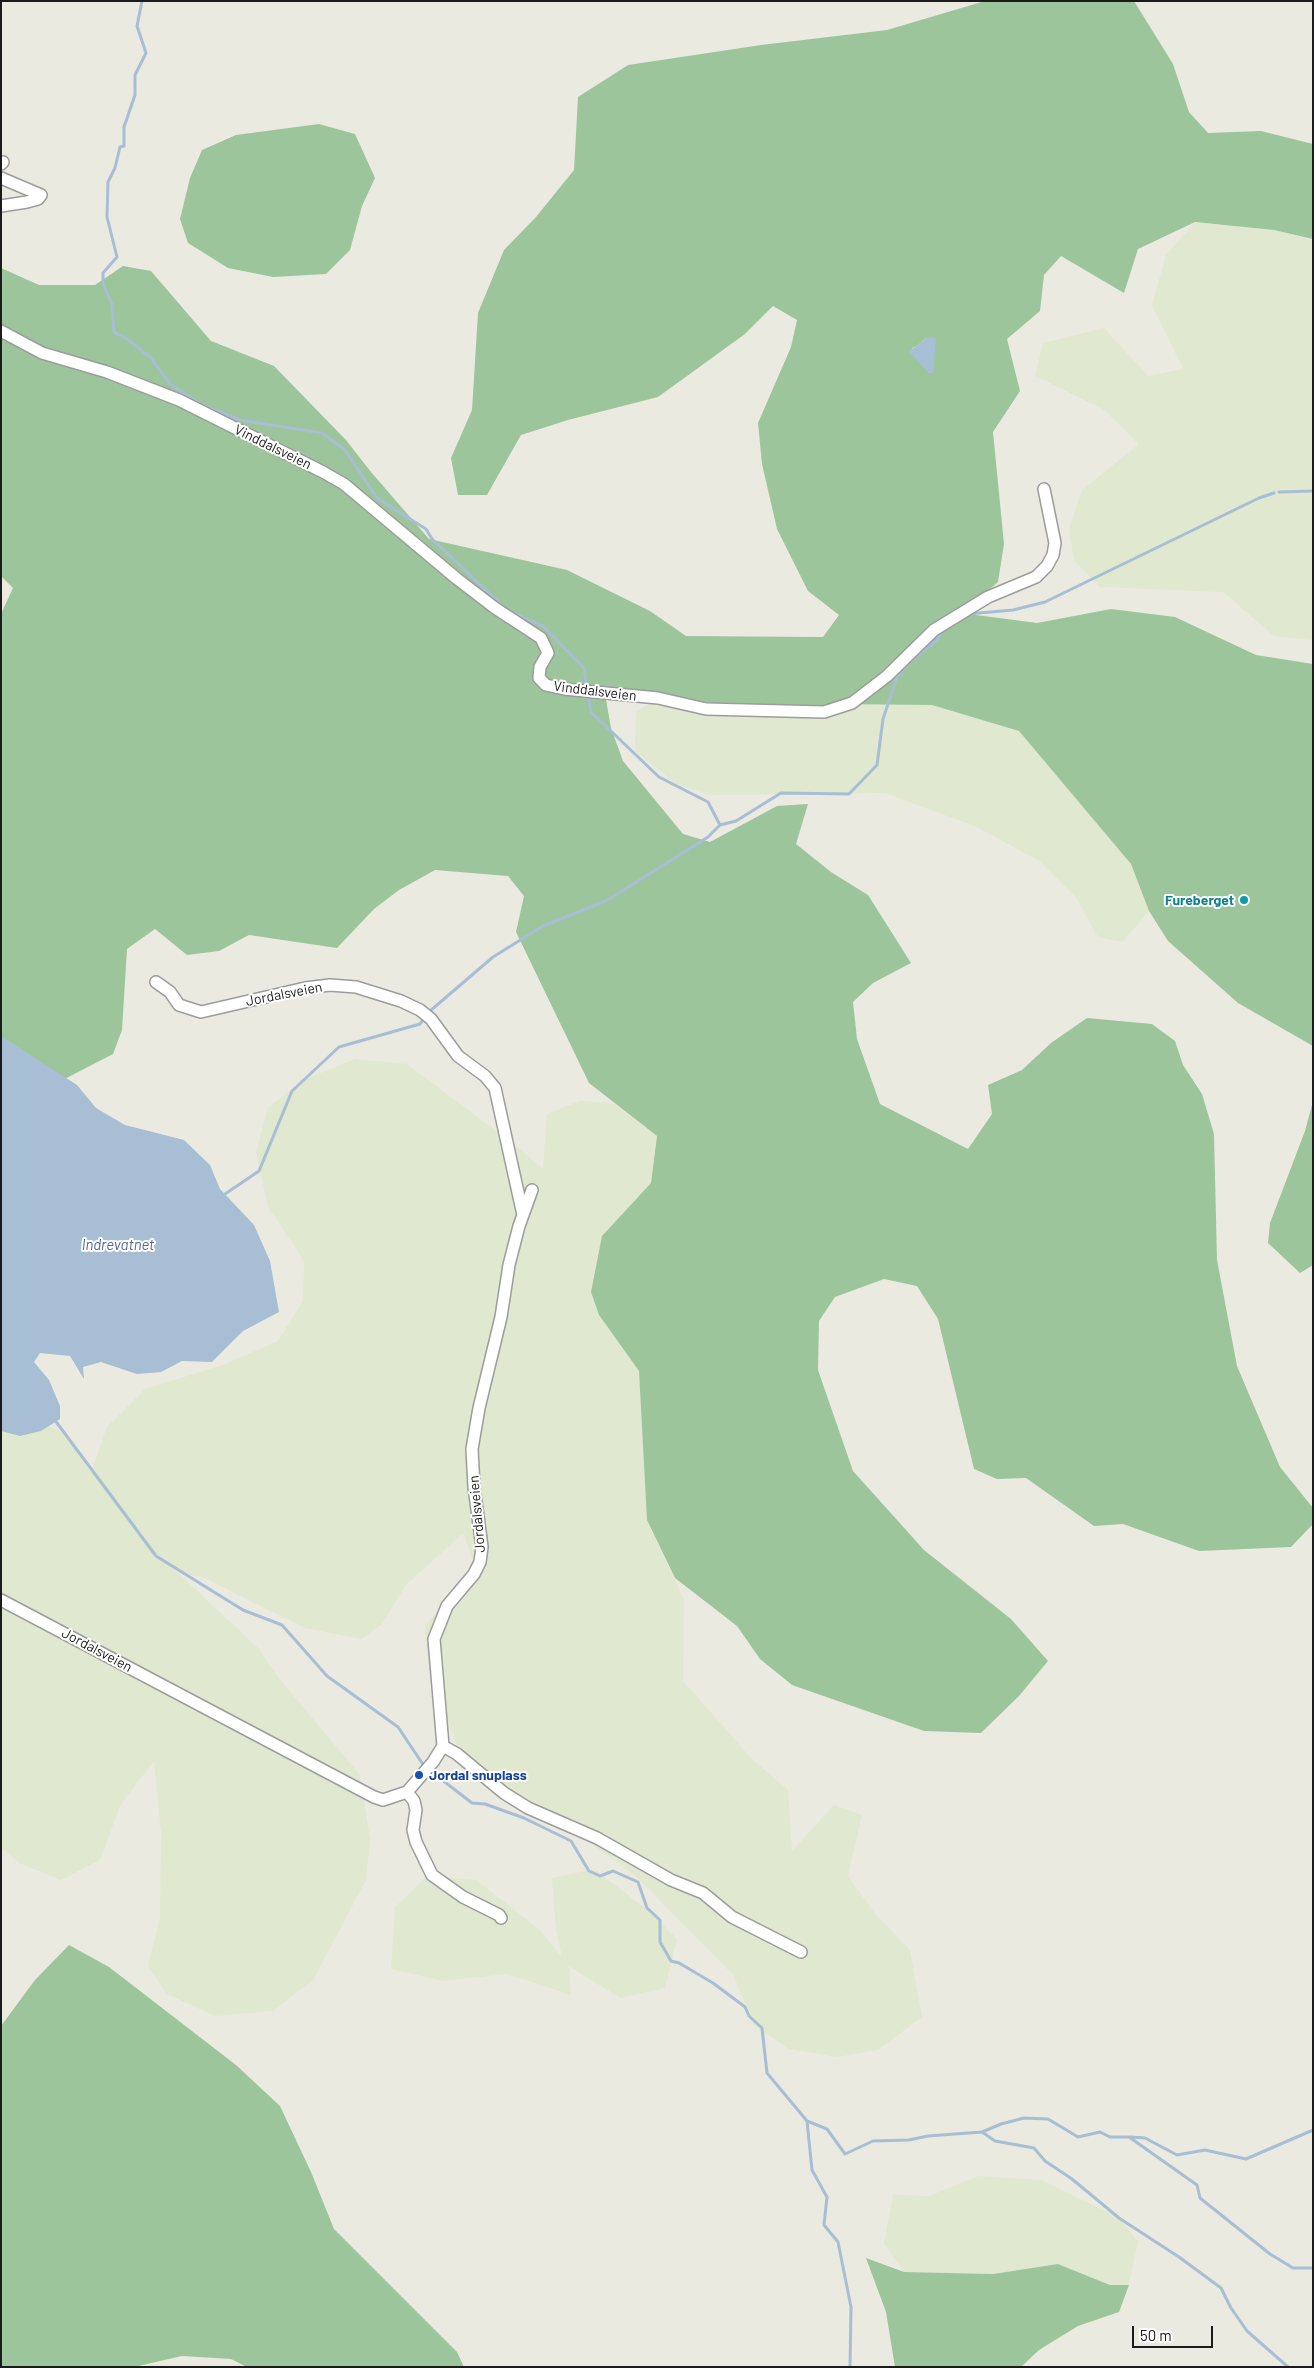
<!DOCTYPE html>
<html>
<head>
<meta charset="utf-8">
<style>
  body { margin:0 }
  #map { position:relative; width:1314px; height:2368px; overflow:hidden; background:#ebeae1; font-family:Barlow,sans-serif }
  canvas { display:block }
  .frame { position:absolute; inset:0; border:2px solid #1b1b1b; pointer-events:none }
  .scale { position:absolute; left:1132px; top:2326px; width:81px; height:22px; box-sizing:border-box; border:2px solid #1b1b1b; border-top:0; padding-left:6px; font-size:15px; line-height:18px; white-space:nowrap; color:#1b1b1b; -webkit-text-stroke:4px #fff; paint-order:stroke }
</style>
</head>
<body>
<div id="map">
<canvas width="1314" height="2368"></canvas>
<div class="frame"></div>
<div class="scale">50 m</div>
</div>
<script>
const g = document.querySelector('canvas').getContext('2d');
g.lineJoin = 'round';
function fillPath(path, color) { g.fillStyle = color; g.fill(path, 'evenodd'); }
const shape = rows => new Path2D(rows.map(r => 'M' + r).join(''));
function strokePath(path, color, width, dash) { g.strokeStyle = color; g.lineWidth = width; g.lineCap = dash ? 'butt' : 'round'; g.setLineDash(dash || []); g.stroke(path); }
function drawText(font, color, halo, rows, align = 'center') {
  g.font = font + ' Barlow,sans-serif'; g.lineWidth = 4; g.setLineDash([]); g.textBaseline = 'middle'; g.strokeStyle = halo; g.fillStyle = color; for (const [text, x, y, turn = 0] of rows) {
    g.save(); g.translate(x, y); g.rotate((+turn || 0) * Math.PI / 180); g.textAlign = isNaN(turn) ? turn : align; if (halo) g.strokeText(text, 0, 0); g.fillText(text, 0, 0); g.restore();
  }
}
fillPath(shape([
  [1195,222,1274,230,1313,239,1312,640,1274,636,1223,592,1100,587,1074,561,1069,529,1082,490,1139,444,1103,409,1035,376,1043,343,1104,328,1148,376,1183,369,1152,305,1166,255],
  [661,696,835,704,932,705,1019,731,1131,864,1149,911,1123,942,1098,937,1075,896,1039,861,977,827,885,793,709,795,676,784,635,751,636,712],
  [355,1059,407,1064,511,1142,543,1169,547,1114,580,1101,613,1103,657,1136,651,1183,602,1236,599,1315,639,1371,647,1520,684,1600,683,1681,751,1758,788,1790,792,1851,834,1805,862,1815,848,1876,876,1915,910,1950,922,2017,878,2050,837,2057,789,2049,753,2025,734,1976,638,1878,589,1842,504,1799,461,1755,429,1674,425,1626,475,1565,463,1533,406,1585,381,1625,361,1639,305,1628,204,1578,177,1572,258,1648,277,1676,360,1775,370,1839,366,1880,313,1980,273,2011,215,2016,167,1994,148,1966,160,1917,161,1833,154,1761,121,1804,100,1860,61,1880,19,1863,1,1847,1,1407,63,1432,91,1472,107,1427,145,1389,223,1365,278,1341,303,1301,304,1261,268,1207,256,1152,268,1107,306,1079],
  [594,1869,649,1911,677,1939,665,1988,620,1998,569,1966,571,1995,507,1974,443,1981,391,1969,395,1907,427,1876,476,1880,540,1930,562,1957,556,1929,552,1878],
  [978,2176,1042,2180,1119,2218,1138,2241,1129,2285,1110,2285,1058,2264,993,2274,904,2272,884,2244,893,2195,929,2196]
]), '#e0e8cf');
fillPath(shape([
  [985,1,1134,1,1173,64,1189,112,1208,133,1261,131,1313,144,1313,239,1274,230,1195,222,1138,249,1124,293,1061,256,1044,275,1040,311,1007,339,1020,391,993,432,1004,544,998,582,961,613,1037,623,1111,609,1175,617,1256,655,1313,664,1313,1046,1238,1003,1168,941,1149,911,1131,864,1019,731,932,705,835,704,803,714,747,717,691,709,604,688,611,728,623,761,683,834,710,842,777,806,808,804,796,844,831,872,868,895,911,963,873,983,853,1002,857,1039,880,1104,968,1149,992,1114,988,1085,1022,1070,1051,1043,1087,1018,1152,1024,1175,1041,1183,1065,1202,1094,1214,1134,1217,1260,1237,1366,1280,1467,1313,1508,1313,1524,1291,1547,1199,1551,1123,1524,1094,1526,1026,1478,997,1479,974,1469,938,1319,917,1286,884,1279,835,1297,819,1321,818,1370,853,1471,924,1550,1011,1619,1048,1661,1019,1696,981,1733,924,1731,792,1685,760,1659,737,1626,675,1578,647,1520,639,1371,599,1315,591,1292,602,1236,651,1183,657,1136,589,1083,516,932,524,896,508,876,435,870,399,890,374,909,337,948,249,935,219,951,187,955,155,929,127,949,122,1030,113,1054,53,1085,1,1050,1,614,13,588,1,576,1,268,39,285,95,285,123,266,151,271,211,341,274,366,346,440,371,472,429,539,567,570,650,611,686,636,823,637,839,615,808,591,777,529,762,464,758,423,791,347,797,320,773,306,745,334,658,397,568,420,521,435,487,495,458,495,451,458,472,410,478,313,504,250,536,217,574,170,578,97,628,65,761,45,887,30],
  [926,338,929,373,912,348,916,347],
  [319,124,355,134,375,178,362,206,350,250,326,274,273,277,228,268,188,243,180,219,190,178,202,150,236,135],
  [1313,1101,1313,1265,1300,1273,1268,1243,1270,1223,1305,1131],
  [69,1945,109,1967,236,2065,280,2106,311,2172,334,2229,457,2352,464,2367,247,2367,231,2359,182,2356,134,2367,1,2367,1,2026,35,1980],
  [866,2258,904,2272,993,2274,1058,2264,1110,2285,1129,2285,1119,2312,1078,2326,1039,2350,1021,2367,895,2367,886,2312]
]), '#9dc59b');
fillPath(shape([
  [931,337,936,339,933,373,929,373,908,351,916,347,926,338],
  [1,1036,77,1085,96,1108,125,1125,184,1140,210,1165,220,1189,254,1225,270,1261,279,1312,243,1331,212,1362,182,1361,161,1372,137,1374,101,1362,83,1367,84,1379,70,1356,40,1353,34,1362,49,1380,60,1406,60,1419,41,1431,20,1436,1,1431]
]), '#a7bed4');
strokePath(shape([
  [142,1,137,26,146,53,135,75,135,95,124,127,124,146,120,147,115,168,108,182,107,217,117,257,103,273,103,284,112,304,114,332,127,339,151,358,170,384,202,405,240,420,322,433,345,450,377,498,426,529,432,539,507,610,543,626,584,668,587,688],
  [1279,492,1313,491],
  [968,614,1013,610,1045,602,1259,498,1274,493],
  [720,825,736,821,781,793,849,794,877,765,883,719,897,677,909,663,936,641,944,629],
  [222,1196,259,1171,292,1091,339,1047,420,1024,430,1011,493,957,543,926,606,901,708,837,720,825,708,802,659,777,591,712,588,694],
  [54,1419,156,1556,243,1610,282,1625,327,1676,398,1727,424,1766,472,1803,485,1804,524,1818,571,1841,589,1871,600,1876,613,1871,638,1882,647,1908,660,1920,660,1942,671,1961,679,1963,713,1983,745,2007,749,2016,762,2028,767,2073,807,2121,812,2170,827,2197,824,2225,838,2242,851,2307,850,2367],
  [807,2121,827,2129,845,2154,873,2141,909,2140,928,2136,982,2132,1001,2124,1024,2118,1048,2119,1078,2137,1100,2132,1110,2137,1129,2137,1197,2185,1200,2198,1270,2254,1293,2268,1313,2268],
  [982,2132,995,2141,1034,2148,1045,2161,1072,2179,1119,2218,1179,2257,1221,2288,1231,2308,1247,2331,1288,2367],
  [1131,2137,1145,2138,1177,2155,1205,2150,1246,2159,1313,2130]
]), '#a7bed4', 3);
const street = shape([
  [1,164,3,162],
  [1,178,41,195,38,199,27,202,1,206],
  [1,331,42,353,107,372,179,400,323,472,344,484,456,578,495,608,541,638,548,653,540,667,539,678,546,685,564,689,658,698,706,709,824,712,852,703,887,676,934,630,988,597,1036,577,1047,566,1053,555,1055,543,1044,489],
  [156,982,170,992,179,1005,201,1012,305,988,330,985,356,987,401,1001,420,1010,431,1019,458,1056,485,1076,495,1088,523,1215],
  [1,1600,374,1797,383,1800,407,1792,433,1762,443,1746,434,1639,447,1606,474,1574,480,1562,482,1547,474,1487,472,1449,479,1408,501,1317,509,1265,519,1226,532,1190],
  [443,1746,457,1754,504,1793,528,1808,597,1838,671,1880,703,1893,732,1917,801,1952],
  [407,1792,414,1801,416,1810,413,1830,416,1842,432,1875,463,1897,499,1915,501,1918]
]);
strokePath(street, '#9c9c9c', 14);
strokePath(street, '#fff', 11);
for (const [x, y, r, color] of [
  [1244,900,5,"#0f9aa8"],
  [419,1775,5,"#1a4fb4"]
]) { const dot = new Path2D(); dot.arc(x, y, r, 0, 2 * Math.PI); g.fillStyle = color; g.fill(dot); strokePath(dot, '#fff', 2); }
drawText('14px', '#1b1b1b', '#fff', [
  ["Vinddalsveien",273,447,26],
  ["Vinddalsveien",595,691,7],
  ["Jordalsveien",284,994,-11],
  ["Jordalsveien",477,1514,-95],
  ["Jordalsveien",97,1650,28]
]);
drawText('bold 14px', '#0d838f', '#fff', [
  ["Fureberget",1234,900]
], 'right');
drawText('bold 14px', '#164399', '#fff', [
  ["Jordal snuplass",429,1775]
], 'left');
drawText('italic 15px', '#54679d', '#fff', [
  ["Indrevatnet",118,1245]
]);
</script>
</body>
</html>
